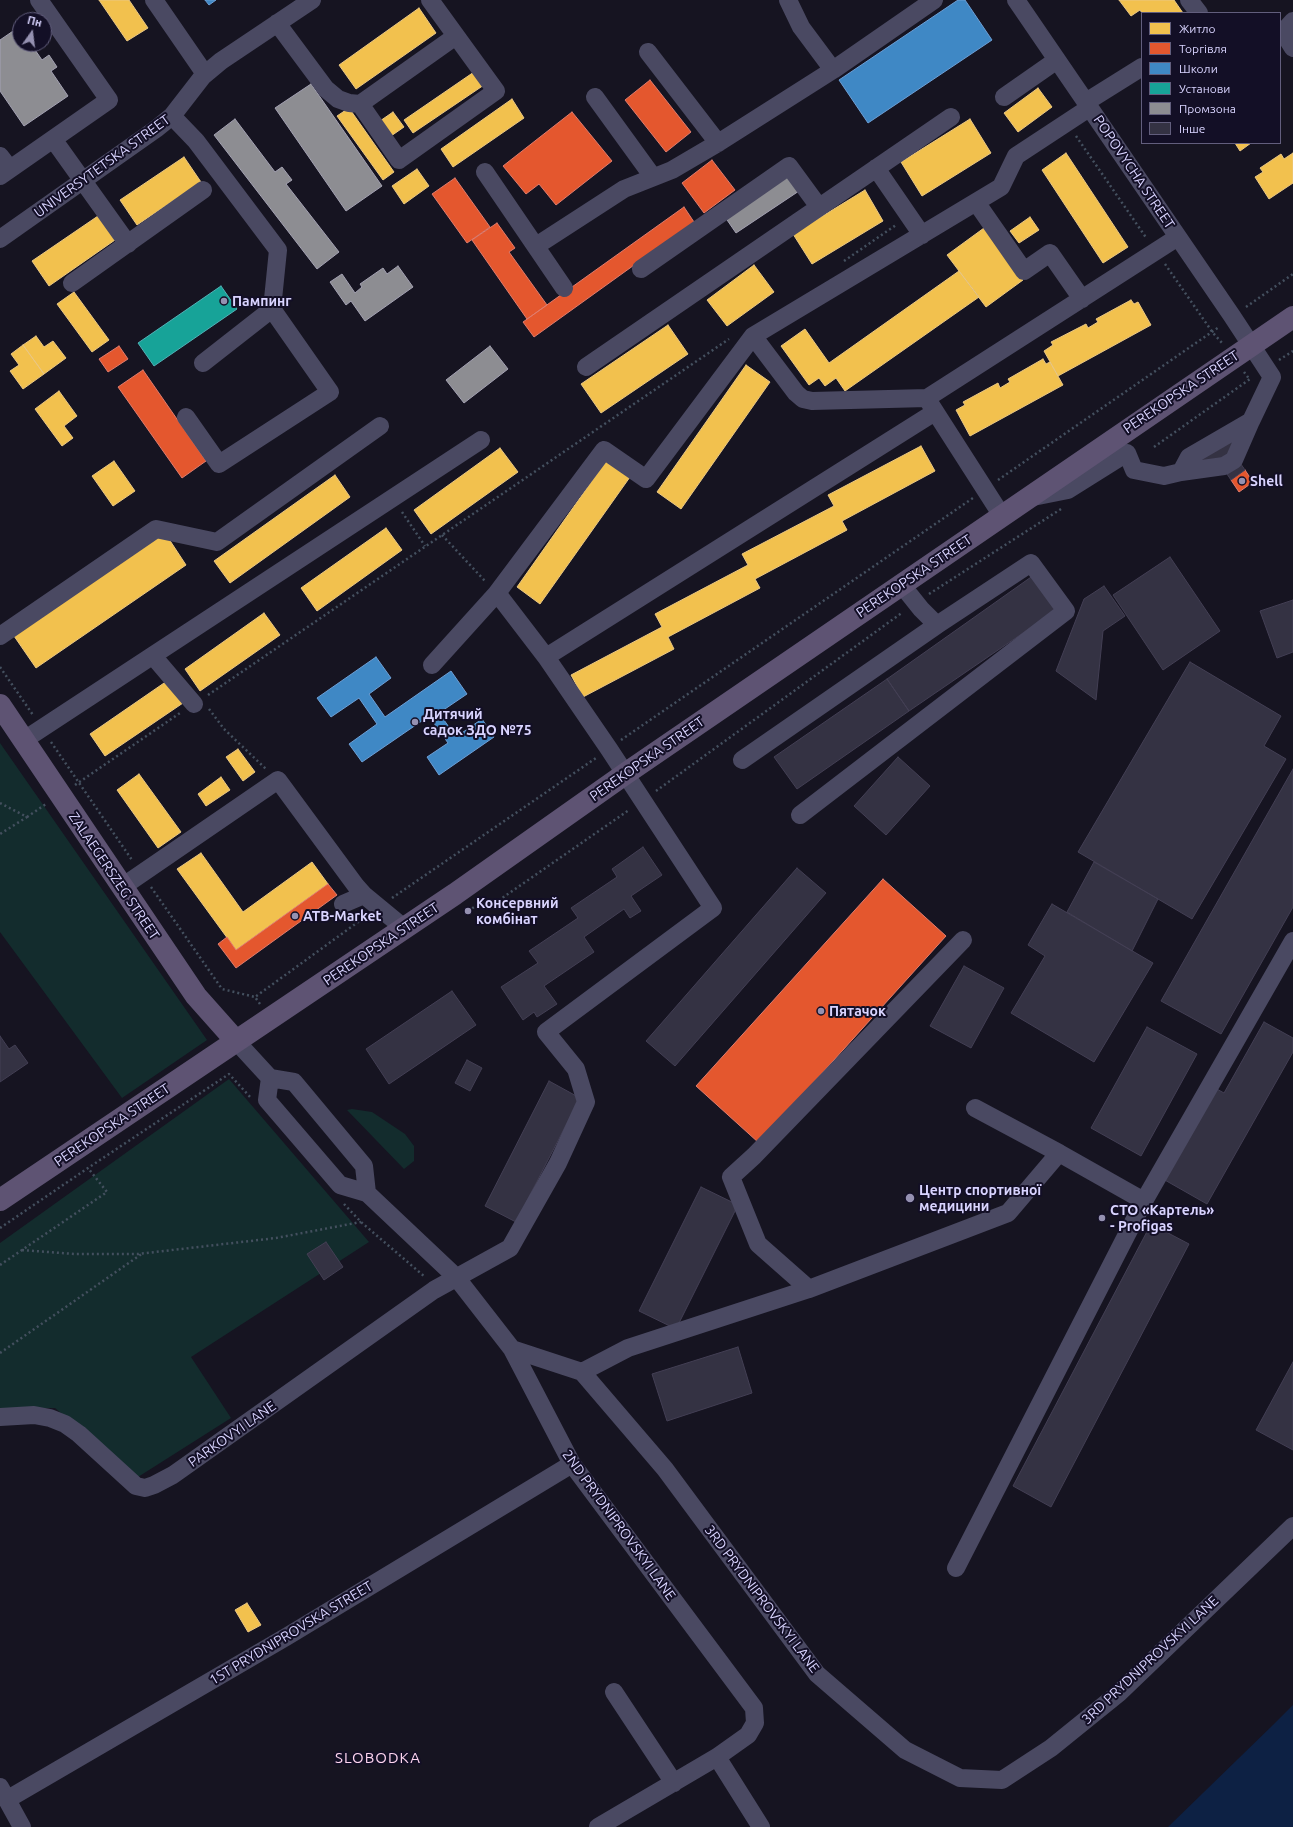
<!DOCTYPE html>
<html>
<head>
<meta charset="utf-8">
<style>
  body { margin:0 }
  #map { position:relative; width:1293px; height:1827px; overflow:hidden; background:#161421; font-family:Ubuntu,sans-serif }
  canvas { display:block }
  .legend { position:absolute; left:1141px; top:12px; width:140px; height:132px; box-sizing:border-box; background:#130f26; border:1px solid #625e7d; margin:0; padding:5px 7px; list-style:none; font-size:12px; color:#d9d4ff }
  .legend li { display:flex; align-items:center; gap:8px; height:20px }
  .legend b { width:20px; border:1px solid #625e7d }
  .north { position:absolute; left:12px; top:12px; width:40px; height:40px; box-sizing:border-box; background:#130f26; border:1px solid #625e7d; border-radius:50%; rotate:14deg; font-size:11px; font-weight:700; line-height:16px; text-align:center; color:#d9d4ff }
  .north::after { content:''; display:block; margin:auto; width:14px; height:18px; background:#9591b1; clip-path:polygon(50% 0,100% 100%,50% 72%,0 100%) }
</style>
</head>
<body>
<div id="map">
<canvas width="1293" height="1827"></canvas>
<ul class="legend">
<li><b style="height:11px;background:#f2c14e"></b>Житло</li>
<li><b style="height:11px;background:#e4572e"></b>Торгівля</li>
<li><b style="height:11px;background:#3f88c5"></b>Школи</li>
<li><b style="height:11px;background:#17a398"></b>Установи</li>
<li><b style="height:11px;background:#8d8d92"></b>Промзона</li>
<li><b style="height:11px;background:#343243"></b>Інше</li>
</ul>
<div class="north">Пн</div>
</div>
<script>
const g = document.querySelector('canvas').getContext('2d');
g.lineJoin = 'round';
function fillPath(path, color) { g.fillStyle = color; g.fill(path, 'evenodd'); }
const shape = rows => new Path2D(rows.map(r => 'M' + r).join(''));
function strokePath(path, color, width, dash) { g.strokeStyle = color; g.lineWidth = width; g.lineCap = dash ? 'butt' : 'round'; g.setLineDash(dash || []); g.stroke(path); }
function drawText(font, color, halo, rows, align = 'center') {
  g.font = font + ' Ubuntu,sans-serif'; g.lineWidth = 4; g.setLineDash([]); g.textBaseline = 'middle'; g.strokeStyle = halo; g.fillStyle = color; for (const [text, x, y, turn = 0] of rows) {
    g.save(); g.translate(x, y); g.rotate((+turn || 0) * Math.PI / 180); g.textAlign = isNaN(turn) ? turn : align; if (halo) g.strokeText(text, 0, 0); g.fillText(text, 0, 0); g.restore();
  }
}
fillPath(shape([
  [0,743,207,1040,122,1098,0,932],
  [229,1079,369,1242,191,1357,231,1418,138,1477,55,1408,0,1408,0,1243],
  [352,1109,372,1112,405,1134,414,1146,414,1161,404,1169,347,1110]
]), '#132c2d');
fillPath(shape([
  [1293,1705,1293,1827,1168,1827,1274,1724]
]), '#0d2144');
const homes = shape([
  [99,0,129,0,148,28,127,41,99,0],
  [1119,0,1174,0,1183,13,1142,13,1140,10,1131,16,1119,0],
  [419,8,436,33,356,89,339,65,419,8],
  [474,72,484,85,413,133,404,120,474,72],
  [1038,88,1052,107,1018,132,1004,113,1038,88],
  [512,99,524,118,453,167,441,149,512,99],
  [349,108,394,172,383,180,337,116,349,108],
  [393,112,404,127,391,136,380,121,393,112],
  [970,119,991,153,922,196,901,162,970,119],
  [1235,143,1251,143,1240,151,1235,143],
  [1066,153,1128,247,1103,263,1042,170,1066,153],
  [1293,153,1293,183,1269,199,1255,177,1263,172,1260,168,1281,154,1284,159,1293,153],
  [184,157,201,182,137,225,120,200,184,157],
  [417,169,429,186,404,204,392,186,417,169],
  [865,190,883,221,812,264,793,234,865,190],
  [98,216,115,240,49,286,32,261,98,216],
  [1030,217,1039,230,1019,243,1010,231,1030,217],
  [984,228,1023,280,986,307,947,255,984,228],
  [754,265,774,292,727,326,707,300,754,265],
  [959,271,979,297,845,391,836,378,825,386,819,378,809,385,781,346,805,329,829,363,959,271],
  [74,292,109,340,92,352,57,304,74,292],
  [1131,300,1134,304,1138,302,1151,325,1058,376,1044,351,1053,345,1051,342,1086,324,1088,328,1098,322,1096,319,1131,300],
  [668,325,688,354,601,413,581,384,668,325],
  [36,336,44,347,53,341,66,358,44,374,23,345,36,336],
  [23,345,44,374,23,389,10,371,19,365,11,354,23,345],
  [1043,359,1046,364,1050,362,1063,385,970,436,956,410,965,405,963,402,998,383,1000,388,1010,382,1008,379,1043,359],
  [746,365,770,382,681,509,657,492,746,365],
  [59,391,77,416,64,426,73,438,62,446,35,409,59,391],
  [921,446,935,471,842,521,847,530,755,579,760,588,668,637,674,649,583,697,571,675,662,627,655,614,748,565,742,554,834,506,828,495,921,446],
  [500,448,518,472,431,534,414,510,500,448],
  [114,461,135,491,113,506,92,476,114,461],
  [606,461,630,477,540,604,517,587,606,461],
  [335,475,350,497,230,583,214,561,335,475],
  [386,528,402,550,317,611,301,588,386,528],
  [165,533,186,565,36,668,14,636,165,533],
  [264,613,280,635,200,691,185,669,264,613],
  [167,681,183,703,105,756,90,734,167,681],
  [238,749,255,772,243,781,226,757,238,749],
  [139,774,181,832,158,848,117,790,139,774],
  [221,777,230,790,206,806,198,794,221,777],
  [201,853,243,912,312,862,328,884,236,950,177,869,201,853],
  [247,1603,261,1625,248,1632,235,1610,247,1603]
]);
fillPath(homes, '#f2c14e');
strokePath(homes, '#eac783', 1);
const shops = shape([
  [650,80,691,132,666,152,625,100,650,80],
  [572,112,612,161,556,205,539,184,526,194,503,166,572,112],
  [712,160,735,190,704,213,682,183,712,160],
  [455,178,490,227,467,243,432,194,455,178],
  [684,207,694,222,534,337,523,322,684,207],
  [497,223,515,248,509,252,547,305,527,319,472,240,497,223],
  [119,346,128,359,108,372,99,359,119,346],
  [143,370,206,461,182,478,118,387,143,370],
  [1245,470,1253,482,1239,492,1231,480,1245,470],
  [883,879,946,936,759,1143,696,1086,883,879],
  [328,884,337,895,236,968,218,944,227,937,236,950,328,884]
]);
fillPath(shops, '#e4572e');
strokePath(shops, '#e17c6d', 1);
const schools = shape([
  [205,0,216,0,209,5,205,0],
  [958,0,965,0,992,40,868,123,839,80,958,0],
  [376,657,391,678,369,694,385,717,451,671,467,694,439,713,456,737,482,719,494,737,439,775,427,757,448,743,429,716,362,762,349,744,377,724,359,698,331,717,317,698,376,657]
]);
fillPath(schools, '#3f88c5');
strokePath(schools, '#6d9fd6', 1);
const public = shape([
  [221,286,237,309,154,366,138,343,221,286]
]);
fillPath(public, '#17a398');
strokePath(public, '#51b2b7', 1);
const industry = shape([
  [19,27,20,44,31,44,42,60,49,55,57,67,51,71,68,96,24,126,0,91,0,40,19,27],
  [311,84,382,186,346,211,275,108,311,84],
  [235,119,275,172,282,167,292,180,286,184,339,252,317,269,214,135,235,119],
  [788,175,799,191,736,233,725,217,788,175],
  [398,266,413,287,365,321,351,301,346,305,330,282,342,274,355,293,362,287,360,284,383,268,387,274,398,266],
  [490,346,508,369,464,403,446,380,490,346]
]);
fillPath(industry, '#8d8d92');
strokePath(industry, '#a4a2b3', 1);
const building = shape([
  [1230,427,1242,444,1232,451,1245,470,1231,480,1217,459,1206,466,1195,450,1230,427],
  [1170,557,1220,631,1163,670,1113,595,1170,557],
  [1034,575,1058,609,909,711,887,679,1034,575],
  [1104,586,1125,616,1103,631,1096,700,1056,671,1084,599,1104,586],
  [1293,600,1293,652,1277,658,1260,611,1293,600],
  [1190,662,1281,716,1264,746,1286,759,1192,919,1078,852,1190,662],
  [887,679,909,711,797,789,774,757,887,679],
  [898,757,930,786,886,835,854,806,898,757],
  [1293,769,1293,907,1221,1034,1161,1001,1293,769],
  [643,847,662,875,631,896,641,911,630,918,624,909,584,937,594,952,544,986,557,1004,537,1017,534,1012,523,1020,501,987,538,963,529,951,578,918,571,908,617,877,612,869,643,847],
  [1094,862,1158,899,1132,951,1067,912,1094,862],
  [797,868,826,893,675,1066,646,1041,797,868],
  [1052,904,1153,963,1094,1062,1011,1013,1045,956,1028,945,1052,904],
  [964,966,1004,988,971,1048,930,1026,964,966],
  [452,991,476,1025,389,1084,366,1049,452,991],
  [1264,1022,1293,1038,1293,1052,1207,1204,1163,1179,1215,1088,1224,1093,1264,1022],
  [1147,1027,1197,1054,1141,1156,1091,1128,1147,1027],
  [0,1036,9,1049,15,1045,28,1063,0,1082,0,1036],
  [467,1060,482,1068,470,1091,455,1083,467,1060],
  [549,1081,580,1098,516,1222,485,1206,549,1081],
  [701,1187,738,1205,676,1329,639,1311,701,1187],
  [1151,1224,1189,1244,1051,1507,1013,1486,1151,1224],
  [326,1242,343,1267,324,1280,307,1254,326,1242],
  [738,1347,752,1393,667,1421,652,1374,738,1347],
  [1293,1362,1293,1450,1256,1430,1293,1362]
]);
fillPath(building, '#343243');
strokePath(building, '#433f54', 1);
strokePath(shape([
  [1076,136,1147,239],
  [844,261,896,225],
  [1165,264,1213,333,1223,344],
  [1246,307,1293,274],
  [1279,360,1293,351],
  [1244,372,1250,380],
  [1154,447,1250,379],
  [998,480,1219,327],
  [402,512,425,546],
  [442,535,485,581],
  [929,594,1061,509],
  [0,667,33,715],
  [208,695,729,339],
  [209,709,224,729,266,769],
  [621,740,973,498],
  [51,742,132,860],
  [75,785,180,713],
  [656,791,903,612],
  [0,803,27,817,0,834],
  [27,817,46,804],
  [151,887,222,989,255,997],
  [392,898,596,758],
  [468,911,485,900,495,903,629,810],
  [260,1004,255,997,365,917],
  [344,1204,361,1222,425,1277],
  [0,1228,88,1168,229,1074,251,1098],
  [22,1250,74,1254,138,1254,276,1238,361,1222],
  [0,1265,107,1192,88,1168],
  [0,1353,143,1253]
]), '#44505f', 2.5, [2, 3]);
strokePath(shape([
  [154,0,205,74],
  [788,0,801,27,833,70],
  [1016,0,1232,316,1272,377,1251,421,1189,457,1181,472,1164,476,1134,470,1127,453,1068,490,1033,497],
  [1189,0,1199,13],
  [1293,21,1283,32,1293,48],
  [277,23,326,89,338,99,349,103,360,104,456,36],
  [648,52,718,143],
  [595,97,653,177],
  [1004,97,1057,60],
  [1086,102,1142,67],
  [360,104,399,160,496,91,430,0],
  [172,116,196,141,278,250,272,309,330,392,219,464,186,417],
  [53,139,128,244],
  [0,156,10,169],
  [876,168,922,235],
  [485,172,564,288],
  [0,176,109,100,39,0],
  [976,202,1024,271,1050,253,1082,299],
  [0,239,156,129,172,116,203,76,221,61,312,0],
  [536,246,624,189,672,170,718,143,833,70,934,0],
  [641,269,789,166,819,207],
  [72,283,203,190],
  [753,336,796,393,803,399,812,401,927,398,1178,237],
  [203,363,272,309],
  [586,367,951,117],
  [929,402,1002,516],
  [1181,472,1224,466,1234,460,1251,421],
  [0,636,156,529,217,542,380,426],
  [153,656,194,704],
  [546,657,935,412],
  [432,665,497,593],
  [24,740,481,440],
  [742,760,937,625],
  [800,815,1066,611,1031,563,937,625,921,609,901,584],
  [122,887,278,780,356,886,364,895,404,928],
  [343,904,364,895],
  [236,1041,270,1078,294,1082,364,1166,367,1193],
  [270,1078,267,1100,340,1185,367,1193,456,1277,512,1349,572,1464,754,1708,755,1723,748,1735,717,1757,598,1827],
  [1059,1153,1144,1201,1293,941],
  [809,1289,1008,1213,1059,1153,975,1108],
  [512,1349,582,1372,665,1469,817,1674,905,1750,960,1778,1002,1780,1051,1748,1119,1693,1293,1526],
  [582,1372,628,1348,809,1289,758,1244,731,1177,754,1156,963,940],
  [0,1417,34,1415,50,1418,65,1424,79,1434,136,1486,145,1488,154,1485,173,1475,434,1290,510,1248,558,1163,586,1102,576,1069,546,1032,713,908,609,749,546,657,497,593,604,450,646,479,753,336,1001,187,1016,156,1089,108],
  [956,1568,1144,1201],
  [614,1692,674,1783],
  [717,1757,761,1827],
  [0,1787,22,1827],
  [8,1799,286,1637,572,1464]
]), '#4a4962', 18);
strokePath(shape([
  [0,705,196,996,236,1041],
  [0,1200,455,894,625,774,1293,317]
]), '#5e5373', 22);
for (const [x, y, r, color] of [
  [224,301,4,"#9591b1"],
  [1242,481,4,"#9591b1"],
  [415,722,4,"#9591b1"],
  [468,911,4,"#9591b1"],
  [295,916,4,"#9591b1"],
  [821,1011,4,"#9591b1"],
  [910,1198,5,"#9591b1"],
  [1102,1218,4,"#9591b1"]
]) { const dot = new Path2D(); dot.arc(x, y, r, 0, 2 * Math.PI); g.fillStyle = color; g.fill(dot); strokePath(dot, '#130f26', 1.5); }
drawText('14px', '#d9d4ff', '#130f26', [
  ["UNIVERSYTETSKA STREET",102,166,-36],
  ["POPOVYCHA STREET",1134,172,56],
  ["PEREKOPSKA STREET",1181,392,-34],
  ["PEREKOPSKA STREET",914,576,-34],
  ["PEREKOPSKA STREET",647,759,-35],
  ["ZALAEGERSZEG STREET",114,876,56],
  ["PEREKOPSKA STREET",381,944,-34],
  ["PEREKOPSKA STREET",112,1125,-34],
  ["PARKOVYI LANE",232,1434,-35],
  ["2ND PRYDNIPROVSKYI LANE",619,1525,54],
  ["3RD PRYDNIPROVSKYI LANE",762,1599,53],
  ["1ST PRYDNIPROVSKA STREET",291,1633,-31],
  ["3RD PRYDNIPROVSKYI LANE",1150,1660,-43]
]);
drawText('bold 14px', '#d9d4ff', '#130f26', [
  ["Пампинг",232,301],
  ["Shell",1250,481],
  ["Дитячий",423,714],
  ["садок ЗДО №75",423,730],
  ["Консервний",476,903],
  ["комбінат",476,919],
  ["ATB-Market",303,916],
  ["Пятачок",829,1011],
  ["Центр спортивної",919,1190],
  ["медицини",919,1206],
  ["СТО «Картель»",1110,1210],
  ["- Profigas",1110,1226]
], 'left');
g.letterSpacing = '1px';
drawText('15px', '#ffd6f0', '#130f26', [
  ["SLOBODKA",378,1758]
]);
g.letterSpacing = '0px';
</script>
</body>
</html>
